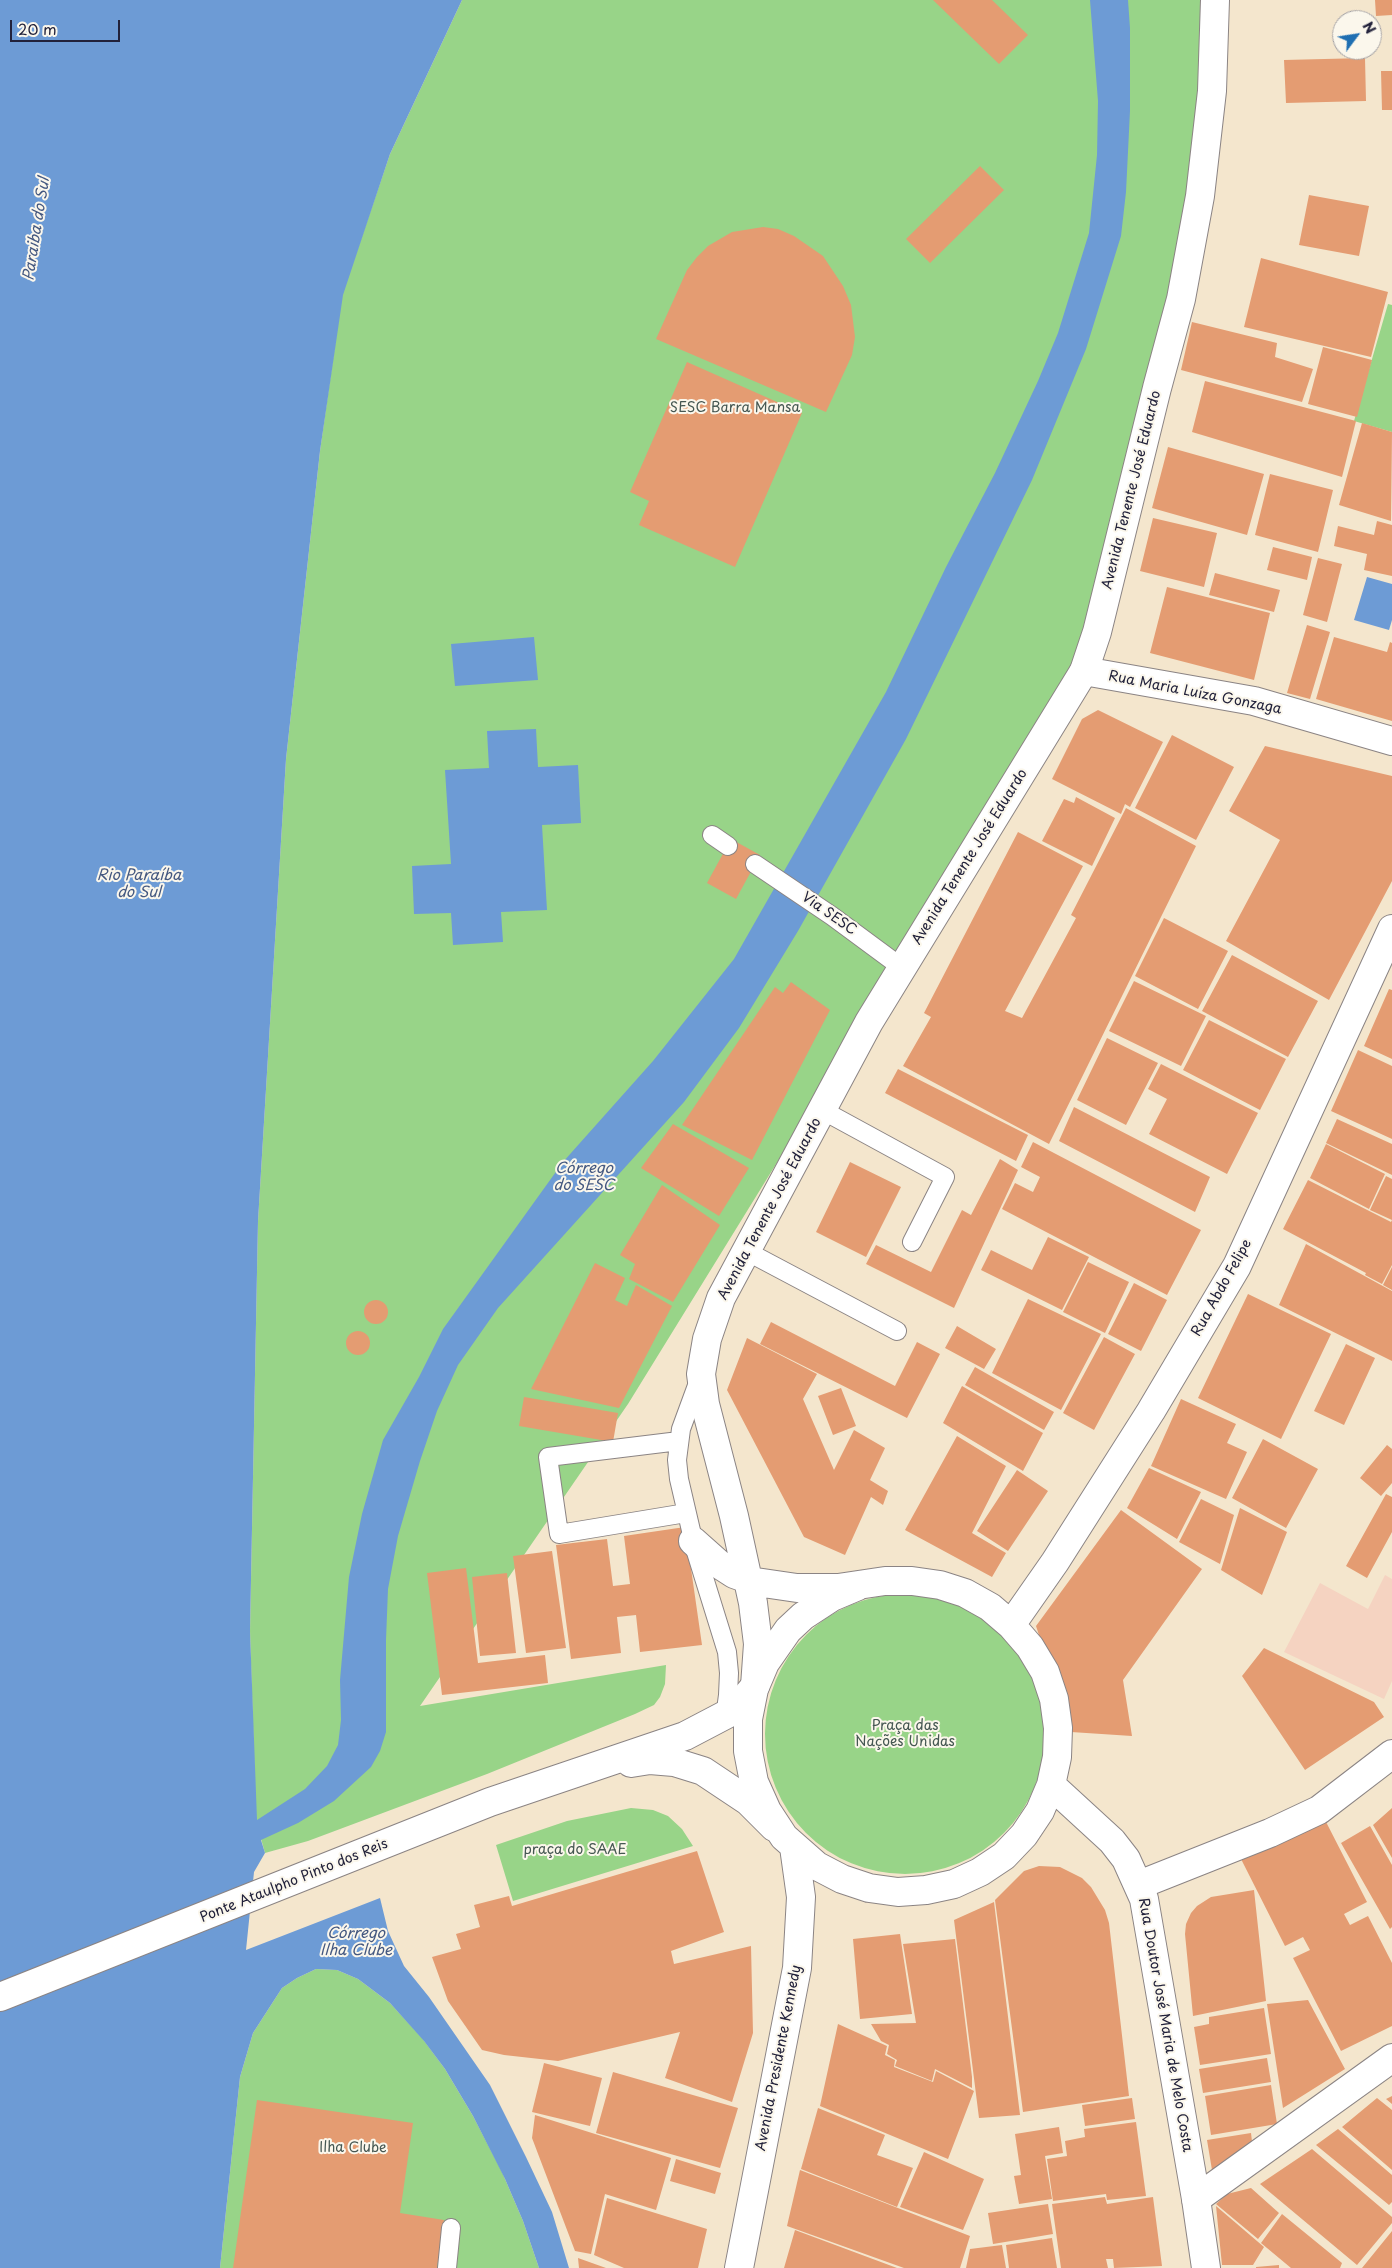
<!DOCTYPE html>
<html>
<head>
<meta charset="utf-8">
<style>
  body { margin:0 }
  #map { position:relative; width:1392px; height:2268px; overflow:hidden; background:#f4e6cd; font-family:"Playpen Sans",sans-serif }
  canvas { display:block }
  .north { position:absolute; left:1332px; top:10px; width:50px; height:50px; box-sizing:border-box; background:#fbf7ec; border:1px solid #a4a2a5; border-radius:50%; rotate:59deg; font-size:14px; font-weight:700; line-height:20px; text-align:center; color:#22223b }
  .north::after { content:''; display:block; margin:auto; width:18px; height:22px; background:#1f6fb2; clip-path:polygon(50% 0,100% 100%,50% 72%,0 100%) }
  .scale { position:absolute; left:10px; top:20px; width:110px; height:22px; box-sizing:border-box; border:2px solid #22223b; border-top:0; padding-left:6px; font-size:15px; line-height:18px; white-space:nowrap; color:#22223b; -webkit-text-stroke:4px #fbf7ec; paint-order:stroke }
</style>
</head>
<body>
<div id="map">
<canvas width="1392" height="2268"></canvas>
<div class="north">N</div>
<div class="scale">20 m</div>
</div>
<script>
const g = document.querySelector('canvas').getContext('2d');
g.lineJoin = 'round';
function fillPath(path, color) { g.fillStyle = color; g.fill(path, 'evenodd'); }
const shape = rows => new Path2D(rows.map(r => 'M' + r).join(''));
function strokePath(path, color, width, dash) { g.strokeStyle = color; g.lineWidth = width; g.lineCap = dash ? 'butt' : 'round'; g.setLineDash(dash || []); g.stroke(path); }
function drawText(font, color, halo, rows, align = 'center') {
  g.font = font + ' "Playpen Sans",sans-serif'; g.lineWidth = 4; g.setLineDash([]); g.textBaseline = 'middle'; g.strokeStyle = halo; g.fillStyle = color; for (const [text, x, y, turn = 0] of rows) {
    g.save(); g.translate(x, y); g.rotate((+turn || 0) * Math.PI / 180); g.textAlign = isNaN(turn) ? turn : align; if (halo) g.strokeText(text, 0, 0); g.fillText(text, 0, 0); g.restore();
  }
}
fillPath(shape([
  [1385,1575,1392,1579,1392,1681,1384,1699,1284,1652,1320,1583,1368,1609]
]), '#f5d3c1');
fillPath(shape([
  [462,0,1214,0,1199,195,1082,668,628,1404,420,1706,666,1665,665,1684,660,1697,654,1705,635,1714,487,1774,308,1841,265,1853,256,1821,250,1631,258,1221,286,759,320,451,342,295,390,154],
  [1388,304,1392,305,1392,432,1354,421],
  '765 1734a140 140 0 1 1 280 0a140 140 0 1 1-280 0Z',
  [631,1808,653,1810,668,1816,682,1829,693,1846,513,1901,496,1845,567,1821],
  [316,1969,337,1970,358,1979,390,2003,422,2038,445,2069,473,2116,502,2172,523,2221,539,2268,220,2268,240,2077,253,2033,282,1988,297,1978]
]), '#98d488');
fillPath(shape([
  [0,0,462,0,390,154,343,295,320,451,286,759,258,1221,250,1631,257,1820,305,1789,327,1766,338,1745,341,1720,340,1680,349,1577,362,1514,383,1440,419,1377,443,1329,563,1162,653,1061,734,959,886,692,946,567,995,473,1038,381,1058,333,1089,233,1097,155,1098,101,1090,0,1128,0,1130,28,1130,111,1126,192,1121,236,1086,349,1032,480,906,739,798,931,739,1028,684,1102,498,1308,458,1365,437,1411,420,1461,398,1536,388,1589,386,1640,386,1732,380,1751,371,1767,334,1801,298,1823,261,1840,265,1853,254,1872,246,1950,380,1898,388,1931,404,1966,429,1997,490,2085,526,2157,552,2212,569,2268,539,2268,523,2221,505,2179,473,2116,445,2069,424,2041,390,2003,358,1979,337,1970,316,1969,297,1978,282,1988,253,2033,240,2077,220,2268,0,2268],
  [1367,577,1392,584,1392,620,1389,630,1354,620],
  [534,637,538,680,455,686,451,644],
  [536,729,538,767,578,765,581,823,542,825,547,910,501,912,503,942,453,945,451,913,414,914,412,866,451,864,445,770,489,768,487,731]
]), '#6d9bd5');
fillPath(shape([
  [933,0,992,0,1028,35,999,64],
  [1375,0,1392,0,1392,15,1376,16],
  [1365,58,1366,101,1286,103,1284,60],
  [1381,71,1392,71,1392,110,1382,110],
  [980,166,1004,190,930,263,906,239],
  [1309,195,1369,206,1359,256,1299,245],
  [763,227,778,229,794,236,823,256,843,286,851,305,855,337,852,355,826,412,656,339,687,270,697,257,708,246,732,232],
  [1261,258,1388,292,1371,357,1244,327],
  [1192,322,1277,343,1275,357,1313,369,1302,402,1181,370],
  [1323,347,1372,360,1357,417,1308,404],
  [687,362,802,413,735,567,639,525,649,501,630,492],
  [1205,381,1356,421,1342,477,1192,432],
  [1362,423,1392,432,1391,521,1339,505],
  [1168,447,1264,474,1247,535,1152,508],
  [1270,474,1333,490,1318,552,1255,535],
  [1153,518,1217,533,1204,587,1140,571],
  [1377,521,1392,525,1392,576,1364,570,1367,554,1334,546,1338,526,1374,535],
  [1273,547,1312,557,1307,580,1267,570],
  [1318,558,1342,564,1327,622,1303,615],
  [1215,573,1280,590,1274,612,1209,595],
  [1167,587,1270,613,1254,680,1150,653],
  [1307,625,1330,632,1310,699,1287,693],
  [1334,637,1387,652,1390,642,1392,643,1392,721,1316,699],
  [1098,710,1163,742,1130,807,1125,804,1121,814,1052,779,1082,719],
  [1172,735,1234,767,1196,840,1135,808],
  [1265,746,1392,776,1392,881,1329,1000,1226,941,1280,840,1229,811],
  [1076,797,1115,818,1092,866,1042,841,1064,799,1074,803],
  [1126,808,1196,846,1049,1144,903,1066,931,1017,924,1013,1018,832,1083,866,1005,1011,1022,1018,1076,918,1071,915],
  [731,839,760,855,736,899,707,883],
  [1164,918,1228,951,1198,1009,1135,976],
  [1232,955,1318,1001,1288,1057,1202,1011],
  [1134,981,1206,1016,1181,1066,1109,1031],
  [791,982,830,1010,752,1160,682,1125,775,987,783,993],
  [1389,989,1392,990,1392,1059,1364,1046],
  [1209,1020,1286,1059,1260,1110,1183,1070],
  [1107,1038,1158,1063,1126,1125,1077,1100],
  [1358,1050,1392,1066,1392,1139,1331,1111],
  [1161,1064,1258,1113,1227,1174,1149,1134,1167,1099,1148,1089],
  [898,1069,1028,1135,1016,1161,885,1093],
  [1074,1107,1210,1177,1195,1212,1059,1141],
  [1337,1119,1392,1144,1392,1175,1326,1143],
  [673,1124,749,1168,719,1216,641,1168],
  [1033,1142,1201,1230,1167,1295,1002,1209,1015,1183,1033,1192,1040,1177,1021,1167],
  [1326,1144,1385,1174,1369,1209,1310,1178],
  [1000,1159,1018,1170,954,1308,866,1264,876,1245,931,1272,962,1210,971,1215],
  [850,1162,901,1187,866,1257,816,1232],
  [1386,1176,1392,1179,1392,1265,1382,1284,1365,1275,1366,1273,1283,1229,1308,1180,1391,1222,1392,1220,1370,1210],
  [662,1185,720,1225,673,1302,629,1279,635,1264,620,1255],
  [1048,1237,1089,1257,1062,1310,981,1270,991,1250,1032,1270],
  [1306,1244,1392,1291,1392,1361,1279,1305],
  [1088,1262,1129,1282,1105,1333,1063,1312],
  [595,1263,625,1278,615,1300,627,1306,636,1285,672,1306,619,1408,531,1389],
  [1392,1267,1392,1290,1383,1285],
  [1134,1283,1167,1300,1141,1351,1108,1334],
  [1248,1294,1331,1334,1281,1439,1198,1398],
  [1028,1299,1101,1334,1061,1410,992,1373],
  '364 1312a12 12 0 1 1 24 0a12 12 0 1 1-24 0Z',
  [771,1322,895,1386,917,1342,940,1354,907,1418,760,1344],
  [957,1326,996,1349,984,1369,945,1348],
  '346 1343a12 12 0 1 1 24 0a12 12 0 1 1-24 0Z',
  [1104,1337,1135,1354,1094,1430,1063,1413],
  [747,1338,817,1374,803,1399,834,1470,854,1430,885,1448,870,1480,888,1491,883,1505,871,1497,845,1555,804,1537,727,1390],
  [1346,1344,1375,1358,1344,1425,1314,1411],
  [975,1367,1054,1412,1044,1430,965,1385],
  [962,1386,1043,1433,1023,1471,943,1423],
  [841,1388,856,1426,833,1435,818,1396],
  [524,1397,618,1413,613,1442,519,1426],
  [1181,1399,1236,1424,1227,1443,1247,1452,1226,1499,1151,1466],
  [957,1436,1006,1466,972,1533,1006,1553,992,1577,905,1530],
  [1263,1439,1318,1469,1286,1528,1232,1498],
  [1387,1445,1392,1449,1392,1483,1381,1496,1360,1478],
  [1149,1468,1201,1492,1177,1539,1127,1508],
  [1017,1470,1048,1491,1008,1551,977,1531],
  [1386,1494,1392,1497,1392,1532,1367,1578,1346,1566],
  [1201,1499,1234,1515,1220,1564,1179,1542],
  [1240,1508,1287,1532,1262,1595,1221,1570],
  [1121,1510,1202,1569,1123,1680,1132,1736,1071,1732,1036,1626],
  [685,1527,702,1645,640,1652,636,1615,617,1617,621,1653,571,1659,556,1545,607,1539,613,1586,630,1584,624,1536],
  [552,1551,566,1648,526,1653,513,1556],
  [466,1568,478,1663,545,1655,548,1683,442,1695,427,1573],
  [507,1573,516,1653,480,1656,472,1577],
  [1264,1648,1374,1702,1384,1717,1305,1770,1242,1676],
  [1392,1808,1392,1858,1373,1825],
  [1324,1818,1367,1902,1344,1914,1350,1925,1368,1916,1392,1963,1392,2026,1341,2051,1293,1958,1310,1950,1303,1937,1285,1946,1241,1859],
  [1370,1826,1392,1865,1392,1927,1390,1929,1341,1843],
  [697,1851,724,1932,671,1951,674,1964,751,1946,753,2033,732,2102,665,2078,680,2032,558,2061,504,2055,482,2050,448,2001,432,1957,461,1949,456,1934,480,1927,474,1905,509,1896,512,1906],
  [1039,1866,1060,1867,1082,1878,1091,1887,1105,1910,1109,1923,1129,2096,1023,2112,995,1900,1024,1871],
  [1254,1890,1266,2001,1193,2016,1185,1934,1186,1924,1191,1913,1197,1906,1211,1897],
  [994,1902,1020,2115,979,2118,954,1920],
  [900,1934,912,2014,860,2019,853,1939],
  [955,1939,972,2077,972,2088,935,2069,932,2081,895,2066,897,2060,887,2054,889,2045,881,2041,871,2024,916,2023,903,1944],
  [1308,2000,1345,2069,1283,2108,1267,2004],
  [1264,2008,1271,2054,1200,2065,1194,2027,1209,2024,1209,2017],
  [838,2024,887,2046,885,2055,895,2060,894,2067,933,2082,936,2071,974,2091,948,2159,820,2106],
  [1267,2058,1271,2082,1203,2093,1199,2069],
  [544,2063,602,2078,590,2126,532,2112],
  [613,2072,738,2108,720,2168,596,2133],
  [1271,2085,1277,2124,1211,2135,1205,2096],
  [1392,2096,1392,2104,1386,2099],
  [1132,2098,1135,2119,1085,2126,1082,2105],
  [1377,2098,1392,2110,1392,2170,1342,2127],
  [257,2100,413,2123,400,2213,444,2220,437,2268,233,2268],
  [818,2108,885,2135,877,2155,913,2168,897,2207,801,2169],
  [535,2115,671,2158,656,2210,605,2194,591,2254,575,2251,532,2138],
  [1136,2122,1146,2196,1107,2200,1106,2194,1053,2201,1047,2159,1067,2156,1065,2141,1085,2137,1084,2129],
  [1059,2127,1063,2153,1045,2156,1052,2199,1019,2204,1014,2176,1021,2175,1015,2134],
  [1338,2129,1392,2175,1392,2202,1389,2205,1316,2145],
  [1251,2133,1253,2150,1213,2176,1207,2140],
  [1312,2149,1392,2217,1392,2223,1357,2265,1260,2184],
  [924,2152,984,2179,963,2230,900,2207],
  [676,2159,721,2173,715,2194,670,2181],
  [800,2170,970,2236,960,2268,904,2268,787,2226],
  [1251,2188,1279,2213,1258,2239,1216,2204,1227,2194],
  [1105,2197,1107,2204,1153,2197,1162,2266,1114,2268,1113,2259,1106,2259,1108,2268,1061,2268,1052,2204],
  [607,2198,707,2229,698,2268,624,2268,594,2255],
  [1048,2204,1053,2234,993,2244,988,2213],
  [1216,2206,1264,2247,1253,2265,1222,2265],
  [1282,2214,1342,2263,1340,2268,1291,2268,1261,2243],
  [795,2230,897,2268,784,2268],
  [1392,2231,1392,2268,1362,2268],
  [1052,2238,1057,2268,1009,2268,1006,2245],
  [1002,2245,1006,2268,966,2268,970,2249],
  [578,2258,606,2268,579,2268],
  [1279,2265,1279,2268,1256,2268,1256,2267]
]), '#e49c72');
const service = shape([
  [712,835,728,846],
  [755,864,832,916,901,967],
  [822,1110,945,1177,912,1242],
  [746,1251,897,1331],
  [699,1380,681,1429,677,1460,679,1479,696,1552,727,1652,729,1673,728,1695,726,1710,722,1717],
  [679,1441,548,1457,559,1534,686,1513],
  [447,2268,451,2228]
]);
const minor = shape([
  [1084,671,1254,701,1392,741],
  [1139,1885,1270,1833,1319,1810,1392,1754],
  [1196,2199,1392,2058]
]);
const tertiary = shape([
  [631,1763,650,1760,674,1762,703,1771,748,1801,774,1827],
  [0,1997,490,1802,685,1736,727,1714,738,1706,755,1686]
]);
const secondary = shape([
  [693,1541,720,1565,734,1574,756,1582,797,1588,838,1588,885,1581,912,1581,940,1585,965,1593,990,1607,1011,1625,1030,1647,1045,1672,1054,1699,1058,1728,1057,1757,1051,1785,1040,1811,1024,1835,1004,1856,980,1872,954,1884,926,1890,898,1892,869,1888,842,1879,817,1866,784,1837,767,1811,754,1782,748,1751,748,1719,754,1689,765,1663,788,1630,803,1616,832,1597,858,1586],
  [1011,1625,1055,1562,1151,1411,1237,1266,1392,929],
  [755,1686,758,1644,753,1603,734,1516,705,1404,701,1374,707,1339,721,1298,869,1022,1084,671,1097,632,1157,388,1181,299,1200,196,1212,91,1215,0],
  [1051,1785,1112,1841,1126,1859,1144,1899,1196,2199,1206,2268],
  [739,2268,797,1968,801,1897,794,1847]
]);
strokePath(service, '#8b8484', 20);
strokePath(minor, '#8b8484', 30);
strokePath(tertiary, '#8b8484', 30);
strokePath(secondary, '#8b8484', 30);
strokePath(service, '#fff', 18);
strokePath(minor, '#fff', 28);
strokePath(tertiary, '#fff', 28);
strokePath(secondary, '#fff', 28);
drawText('14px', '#455752', '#fbf7ec', [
  ["SESC Barra Mansa",735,408],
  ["Praça das",905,1726],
  ["Nações Unidas",905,1742],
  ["praça do SAAE",575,1850],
  ["Ilha Clube",353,2148]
]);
drawText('14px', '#22223b', '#fbf7ec', [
  ["Avenida Tenente José Eduardo",1132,490,-76],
  ["Rua Maria Luíza Gonzaga",1195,693,11],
  ["Avenida Tenente José Eduardo",970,857,-58],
  ["Via SESC",829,914,35],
  ["Avenida Tenente José Eduardo",770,1209,-62],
  ["Rua Abdo Felipe",1222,1288,-61],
  ["Ponte Ataulpho Pinto dos Reis",294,1881,-22],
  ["Rua Doutor José Maria de Melo Costa",1165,2025,80],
  ["Avenida Presidente Kennedy",779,2058,-79]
]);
drawText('italic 15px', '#445880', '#fbf7ec', [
  ["Paraiba do Sul",37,229,-81],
  ["Rio Paraíba",139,876],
  ["do Sul",139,893],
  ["Córrego",584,1169],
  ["do SESC",584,1186],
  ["Córrego",356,1934],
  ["Ilha Clube",356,1951]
]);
</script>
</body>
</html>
